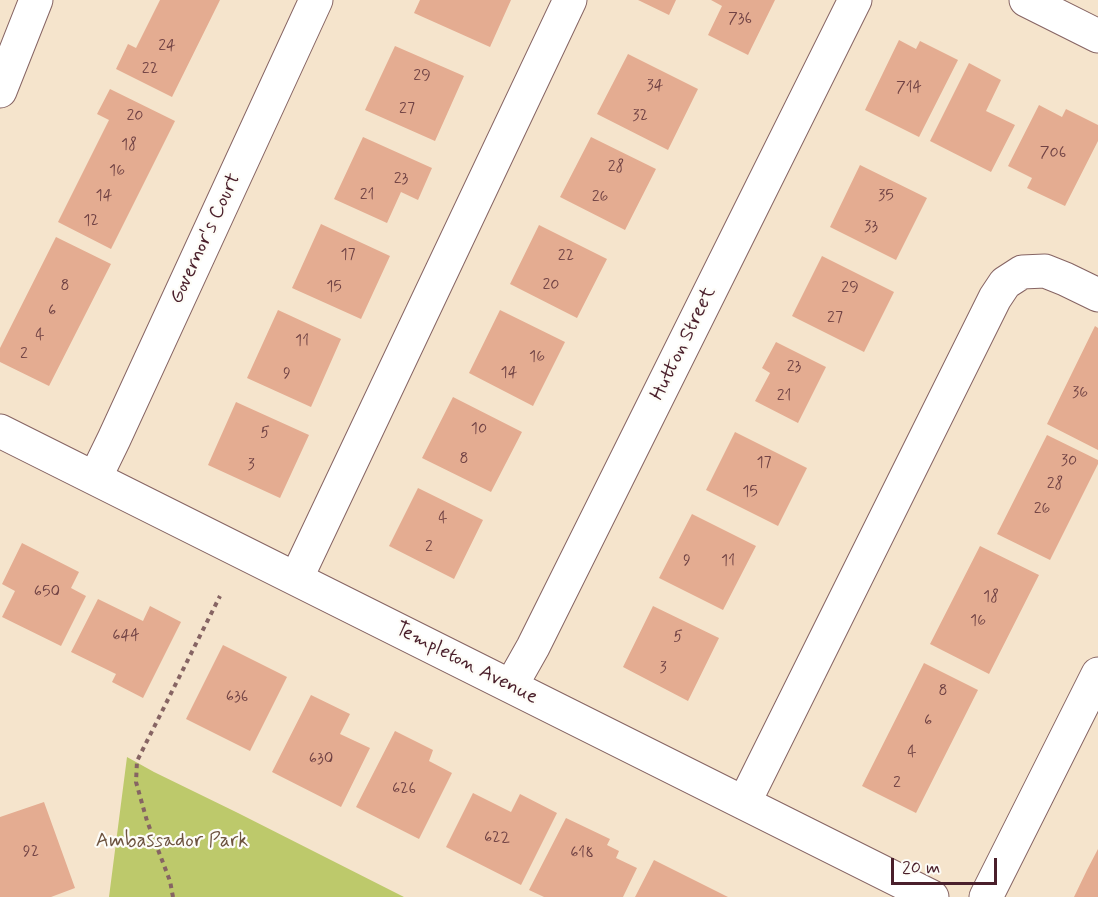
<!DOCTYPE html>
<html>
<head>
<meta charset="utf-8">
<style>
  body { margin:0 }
  #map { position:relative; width:1098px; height:897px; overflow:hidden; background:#f5e4cc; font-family:Mynerve,sans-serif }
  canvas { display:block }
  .scale { position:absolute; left:891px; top:858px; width:106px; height:27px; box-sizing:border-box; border:3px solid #4a1f2b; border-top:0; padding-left:8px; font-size:18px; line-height:21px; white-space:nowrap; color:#4a1f2b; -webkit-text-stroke:4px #fdfcf7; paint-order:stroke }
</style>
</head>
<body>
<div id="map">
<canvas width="1098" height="897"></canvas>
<div class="scale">20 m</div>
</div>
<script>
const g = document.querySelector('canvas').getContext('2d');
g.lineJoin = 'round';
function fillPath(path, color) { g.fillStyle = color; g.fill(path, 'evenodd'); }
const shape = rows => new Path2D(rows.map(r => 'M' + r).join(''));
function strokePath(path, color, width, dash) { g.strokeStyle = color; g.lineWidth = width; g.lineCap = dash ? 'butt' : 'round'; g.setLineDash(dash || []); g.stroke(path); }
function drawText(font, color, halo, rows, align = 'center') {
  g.font = font + ' Mynerve,sans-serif'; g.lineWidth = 4.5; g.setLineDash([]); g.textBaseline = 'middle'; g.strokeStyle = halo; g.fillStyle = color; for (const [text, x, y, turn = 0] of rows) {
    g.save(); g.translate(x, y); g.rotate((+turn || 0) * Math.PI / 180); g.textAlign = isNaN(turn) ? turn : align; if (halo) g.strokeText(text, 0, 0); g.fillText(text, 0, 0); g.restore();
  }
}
fillPath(shape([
  [127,757,154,772,238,813,404,897,109,897]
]), '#bdc96b');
fillPath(shape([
  [160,0,220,0,172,97,116,69,128,44,136,48],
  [420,0,511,0,490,47,414,13],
  [638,0,676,0,669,15],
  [711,0,775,0,748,55,708,35,722,6],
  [899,40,916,49,920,41,958,60,919,137,865,110],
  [395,46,464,76,435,141,365,110],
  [628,54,698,89,668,150,597,114],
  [969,63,1001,80,986,111,1015,125,991,172,930,141],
  [110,89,175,121,111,249,58,222,109,120,97,114],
  [1039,105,1062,117,1066,109,1098,125,1098,141,1065,206,1027,188,1032,178,1008,166],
  [363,137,432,168,418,200,401,192,387,223,334,199],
  [591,137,656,169,625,230,560,197],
  [860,165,927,198,896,260,830,227],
  [321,224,390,256,361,319,292,288],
  [539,225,607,259,577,318,510,284],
  [56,237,111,264,49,386,0,362,0,348],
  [822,256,894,292,864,352,792,316],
  [278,310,341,339,311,407,247,378],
  [500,310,565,342,533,406,469,373],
  [1095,326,1098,328,1098,450,1047,424],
  [776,342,826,367,798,423,755,401,770,373,762,368],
  [453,397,522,432,491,492,422,458],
  [236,402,309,435,280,498,208,465],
  [735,432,807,468,778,526,706,490],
  [1047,435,1098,460,1098,464,1050,560,997,534],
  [418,488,483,520,454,579,389,546],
  [692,514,756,546,723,610,659,578],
  [22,543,79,572,71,588,86,596,61,646,2,617,15,591,2,584],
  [980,546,1039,575,989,674,930,644],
  [98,599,143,621,150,606,181,622,143,698,112,682,116,674,71,652],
  [653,606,719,638,688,701,623,667],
  [223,645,287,677,250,751,186,719],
  [924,663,978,690,916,813,862,786],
  [311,695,350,714,340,734,370,748,341,807,272,772],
  [395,731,433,750,429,761,452,773,419,839,356,807],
  [473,793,511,812,520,794,557,813,521,885,446,847],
  [44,802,75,888,51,897,0,897,0,817],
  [566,818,610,839,607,845,619,851,616,858,637,868,623,897,544,897,529,890],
  [1098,849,1098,897,1074,897,1087,870],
  [654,860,728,897,635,897]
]), '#e4ac91');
const minor = shape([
  [1026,0,1098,36],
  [0,91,36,0],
  [0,431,932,897],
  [95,478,114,439,316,0],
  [296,579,570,0],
  [511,686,533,647,855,0],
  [744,803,995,298,1005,283,1022,272,1045,271,1065,279,1098,295],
  [986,897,1098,674]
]);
strokePath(minor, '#866463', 35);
strokePath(shape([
  [173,897,170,881,147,821,136,782,137,761,220,596]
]), '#866463', 4, [4.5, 4.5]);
strokePath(minor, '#fff', 33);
drawText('16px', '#704244', null, [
  ["736",740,20],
  ["24",167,47],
  ["22",150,70],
  ["29",422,77],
  ["34",655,87],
  ["714",909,89],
  ["27",407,110],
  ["20",135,117],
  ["32",640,117],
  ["18",129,146],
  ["706",1053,154],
  ["28",616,168],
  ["16",117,172],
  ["23",401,180],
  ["21",367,196],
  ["14",104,197],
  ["35",886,197],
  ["26",600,198],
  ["12",91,222],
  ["33",871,228],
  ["17",348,256],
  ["22",566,257],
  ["20",551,286],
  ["8",65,287],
  ["15",334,288],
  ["29",850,289],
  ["6",52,312],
  ["27",835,319],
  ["4",40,336],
  ["11",302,342],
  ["2",24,355],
  ["16",537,358],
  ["23",794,368],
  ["14",509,374],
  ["9",287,375],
  ["36",1080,394],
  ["21",784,397],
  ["10",479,430],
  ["5",265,434],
  ["8",464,460],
  ["30",1069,462],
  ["17",764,464],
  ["3",251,466],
  ["28",1055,485],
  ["15",750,493],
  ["26",1042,510],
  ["4",443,519],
  ["2",429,548],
  ["9",687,562],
  ["11",728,562],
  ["650",47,593],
  ["18",991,598],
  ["16",978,622],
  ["644",126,637],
  ["5",678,638],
  ["3",663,669],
  ["8",943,692],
  ["636",237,698],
  ["6",928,722],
  ["4",912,753],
  ["630",321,760],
  ["2",897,784],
  ["626",404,790],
  ["622",497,839],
  ["92",31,853],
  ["618",582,854]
]);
drawText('20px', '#4a1f2b', '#fdfcf7', [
  ["Governor's Court",206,239,-65],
  ["Hutton Street",684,344,-64],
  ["Templeton Avenue",466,664,27]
]);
drawText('20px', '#6c523e', '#fdfcf7', [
  ["Ambassador Park",172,842]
]);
</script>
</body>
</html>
